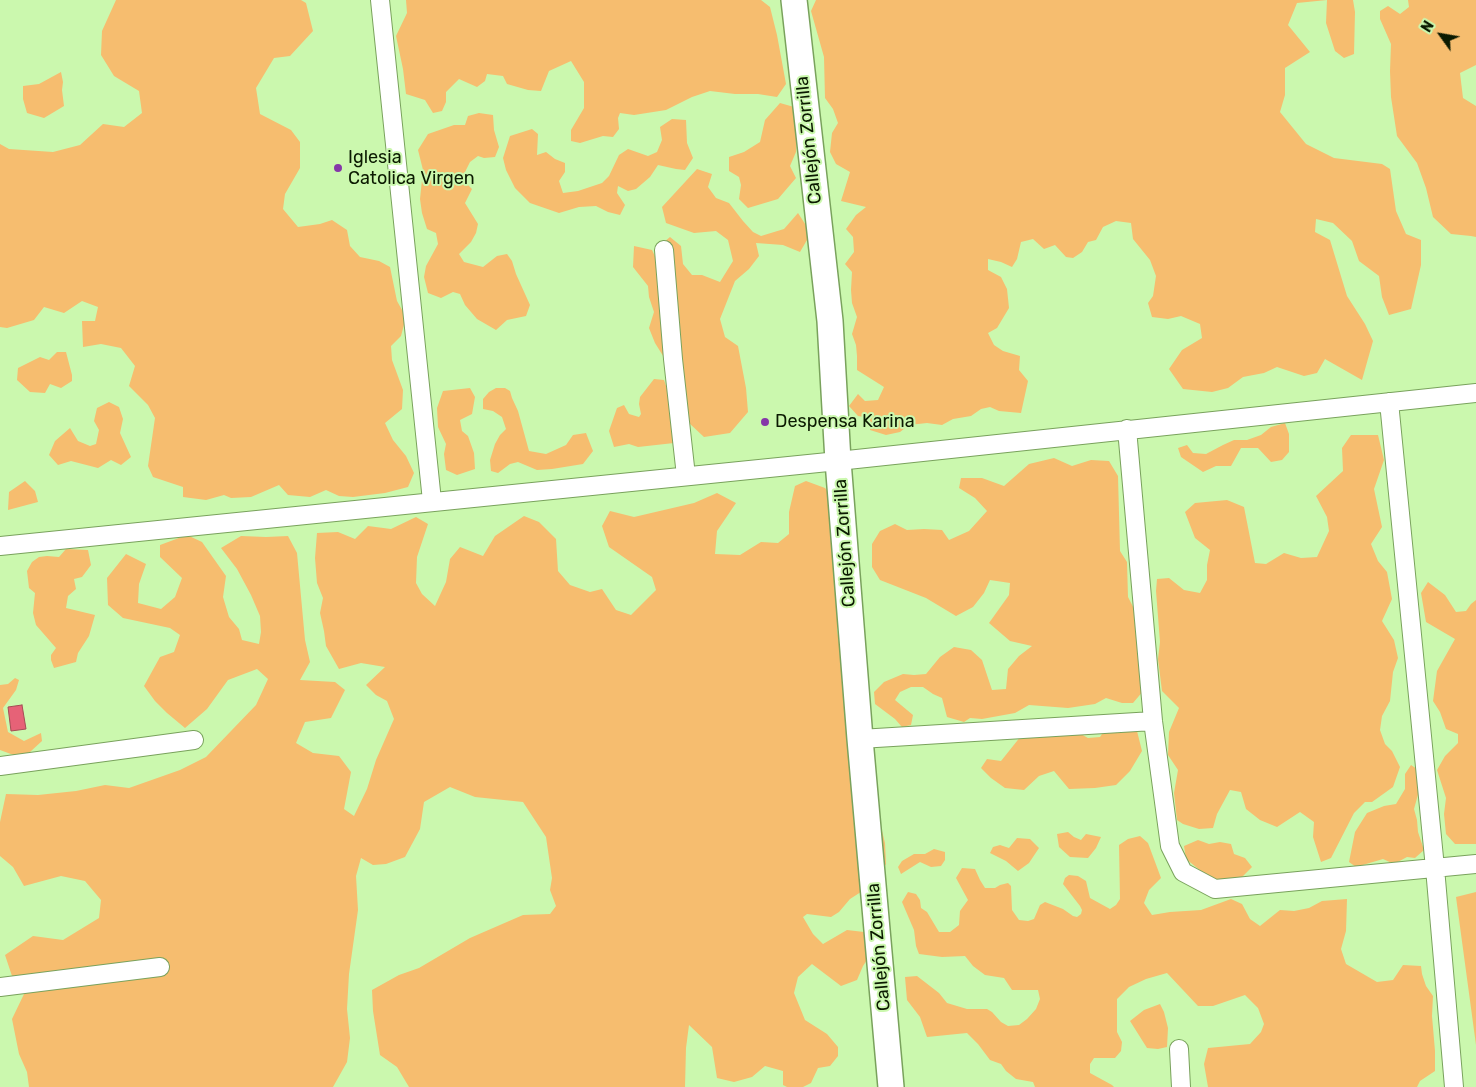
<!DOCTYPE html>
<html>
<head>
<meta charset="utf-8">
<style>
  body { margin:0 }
  #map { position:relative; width:1476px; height:1087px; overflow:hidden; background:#cbf8ae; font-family:Rubik,sans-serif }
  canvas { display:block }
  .north { position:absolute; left:1416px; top:10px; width:50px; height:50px; -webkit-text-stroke:4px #cbf8ae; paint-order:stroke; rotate:302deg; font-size:14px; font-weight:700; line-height:20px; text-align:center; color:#0b1a01 }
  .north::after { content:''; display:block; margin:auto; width:18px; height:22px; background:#0b1a01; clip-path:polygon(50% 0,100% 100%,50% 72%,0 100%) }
</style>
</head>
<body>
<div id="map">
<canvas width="1476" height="1087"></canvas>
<div class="north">N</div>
</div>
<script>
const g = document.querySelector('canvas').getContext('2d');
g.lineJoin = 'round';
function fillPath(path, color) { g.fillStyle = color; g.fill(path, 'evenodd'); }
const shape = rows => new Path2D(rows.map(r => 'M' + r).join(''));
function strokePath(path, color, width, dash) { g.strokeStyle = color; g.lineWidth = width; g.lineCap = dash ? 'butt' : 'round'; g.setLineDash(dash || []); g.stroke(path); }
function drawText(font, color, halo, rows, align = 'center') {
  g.font = font + ' Rubik,sans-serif'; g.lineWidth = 4; g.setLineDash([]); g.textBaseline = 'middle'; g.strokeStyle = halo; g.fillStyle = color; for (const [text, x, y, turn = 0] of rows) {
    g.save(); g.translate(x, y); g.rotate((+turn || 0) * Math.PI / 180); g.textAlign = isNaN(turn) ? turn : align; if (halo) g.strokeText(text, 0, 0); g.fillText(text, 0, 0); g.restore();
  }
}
fillPath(shape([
  [116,0,301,0,306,3,313,31,290,56,274,58,256,88,260,114,291,130,300,142,300,168,285,194,283,209,298,227,320,224,332,220,347,230,350,246,360,257,379,261,390,267,397,301,406,317,401,336,391,346,392,360,403,390,402,409,385,423,393,440,406,456,414,473,408,487,385,493,353,497,339,496,326,490,310,497,288,495,279,485,251,497,231,498,224,495,206,500,183,497,183,487,153,477,148,466,155,418,148,405,129,386,135,366,121,348,101,344,83,347,82,321,95,321,98,307,82,301,64,313,44,307,34,320,7,328,0,327,0,144,9,149,53,152,80,145,103,124,124,127,142,113,139,91,114,76,101,55,102,31],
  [406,0,761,0,770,7,777,35,786,84,777,97,758,94,735,94,710,91,692,97,666,110,634,115,620,113,618,118,619,129,613,137,603,136,580,143,571,141,571,130,584,108,584,82,571,61,549,71,541,91,528,90,507,84,503,76,487,74,485,81,477,87,459,79,446,92,446,102,442,111,433,113,425,100,406,94,403,69,396,36,407,13],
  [816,0,1353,0,1355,12,1354,54,1344,58,1335,51,1326,23,1327,0,1297,3,1288,25,1310,52,1285,68,1285,95,1280,112,1306,144,1334,158,1382,164,1390,169,1396,211,1406,234,1421,240,1421,265,1411,309,1389,315,1382,297,1379,276,1359,261,1352,241,1333,223,1316,219,1315,232,1330,240,1347,296,1365,324,1373,341,1362,380,1325,359,1317,373,1304,376,1277,367,1264,373,1243,377,1228,388,1212,392,1183,389,1169,369,1182,350,1202,338,1200,324,1181,316,1168,319,1152,317,1148,303,1153,296,1156,276,1150,260,1133,239,1131,223,1116,221,1103,227,1096,240,1088,242,1082,252,1073,258,1066,257,1055,245,1044,249,1033,239,1021,242,1017,259,1012,267,1001,262,988,259,988,270,1001,277,1007,289,1009,308,997,328,988,333,994,345,1003,351,1020,356,1019,370,1028,381,1021,413,999,411,990,407,981,409,971,416,953,419,942,425,927,423,909,425,900,432,886,435,870,430,870,418,858,416,849,406,858,394,865,401,878,400,884,387,857,370,857,356,856,345,852,334,857,317,852,303,851,290,852,272,845,264,854,252,853,237,846,229,856,215,866,207,841,201,850,172,836,164,830,152,832,133,838,123,833,109,825,98,824,57,811,11],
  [1408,0,1476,0,1476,65,1460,73,1463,98,1476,106,1476,237,1471,236,1451,234,1433,217,1426,188,1417,163,1397,136,1391,97,1390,71,1391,44,1380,19,1380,11,1388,6,1400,14,1409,7],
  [61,72,63,82,62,90,64,106,44,118,27,113,23,99,23,86,39,84],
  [780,103,794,107,798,124,796,152,790,166,796,178,778,199,748,208,739,199,741,185,739,177,729,171,729,157,744,152,760,142,765,120],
  [479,113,493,115,494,130,499,147,495,157,484,158,478,156,470,162,463,176,465,182,472,189,465,203,478,224,476,233,471,242,459,254,464,262,483,267,497,256,507,254,512,261,516,274,530,305,526,316,507,320,496,330,477,319,465,305,460,294,453,292,441,298,428,293,424,277,426,266,438,244,436,233,427,229,422,213,420,199,423,170,418,150,428,134,454,125,465,125,468,116],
  [672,119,686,120,687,143,693,158,685,170,676,169,658,165,650,177,636,189,628,191,618,186,617,193,625,205,620,215,608,212,596,206,579,207,559,213,530,203,515,188,506,170,503,158,510,136,532,129,538,134,537,155,546,152,555,159,565,163,565,172,559,181,563,193,578,191,602,183,609,176,619,155,628,149,648,156,657,152,662,140,660,127],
  [697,169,712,174,708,187,716,198,729,203,743,221,753,232,761,236,784,229,798,213,809,230,807,240,800,252,783,245,756,243,759,256,749,269,735,281,720,319,725,337,738,346,746,388,748,412,730,433,704,437,689,423,680,403,665,359,655,343,649,328,654,312,649,297,648,286,633,267,634,246,652,250,661,269,658,247,670,237,681,246,683,264,692,275,702,275,720,282,733,261,728,240,716,231,694,233,666,223,662,207],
  [57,352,66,352,72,375,72,381,61,388,50,384,45,393,30,392,17,380,18,368,40,357,49,360],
  [654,379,664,380,673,406,674,443,638,447,629,444,614,447,609,431,617,408,624,405,629,414,639,417,641,414,639,404,640,397],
  [470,388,475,397,472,414,460,420,462,431,468,436,474,453,475,469,457,475,446,470,444,454,446,444,438,427,437,408,443,391],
  [496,388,505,388,510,391,512,398,518,411,529,451,546,454,566,445,573,435,586,433,593,451,583,464,552,469,537,470,518,462,510,464,498,473,491,471,490,460,495,444,500,435,506,429,502,417,493,411,483,409,483,399,489,392],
  [109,402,119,407,123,419,120,433,131,457,121,465,111,460,98,468,71,461,58,465,49,455,55,441,70,428,78,441,90,446,96,444,99,430,94,421,97,408],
  [1285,423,1289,434,1289,452,1282,460,1271,462,1258,448,1241,448,1231,466,1216,466,1203,472,1181,457,1178,448,1187,445,1193,453,1206,454,1223,445,1234,440,1247,440,1261,435,1271,427],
  [1351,435,1378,435,1384,460,1374,489,1382,527,1371,544,1378,561,1387,572,1392,599,1382,621,1394,640,1398,658,1393,672,1390,701,1382,716,1380,730,1385,744,1392,751,1400,767,1393,787,1372,802,1365,802,1354,813,1331,858,1321,862,1313,837,1314,822,1300,812,1277,827,1260,820,1246,809,1241,792,1230,790,1217,814,1213,828,1199,829,1183,824,1177,820,1174,793,1178,770,1168,755,1169,732,1179,708,1162,691,1158,659,1160,642,1156,591,1157,579,1169,578,1184,590,1200,593,1207,580,1207,565,1210,550,1195,538,1185,512,1195,503,1227,500,1244,507,1255,563,1266,564,1284,553,1301,558,1317,557,1329,531,1327,517,1316,496,1343,471,1342,448],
  [1054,458,1072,466,1091,460,1109,461,1118,476,1120,551,1127,562,1128,597,1145,630,1150,683,1133,703,1122,703,1106,698,1095,704,1068,708,1029,705,1015,713,982,719,970,718,964,722,947,717,942,698,933,694,923,687,911,687,900,692,895,700,913,715,911,725,902,727,895,719,875,704,874,692,884,682,903,674,914,675,926,674,940,657,954,647,971,650,982,660,992,690,1006,689,1008,669,1019,656,1032,646,1010,641,989,623,1009,595,1010,583,990,580,984,593,973,607,956,616,926,598,880,580,872,567,872,544,880,531,895,524,907,530,924,529,942,530,949,540,969,531,987,511,975,498,959,488,961,478,982,478,1004,486,1029,464],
  [25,481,35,491,38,502,8,510,9,492],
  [806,481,825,488,835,499,841,603,837,630,849,702,860,807,882,831,885,843,886,864,881,873,864,890,850,899,839,912,831,917,807,914,803,917,813,934,823,944,847,930,864,932,873,951,863,966,857,980,841,986,812,964,798,977,794,993,805,1020,827,1034,838,1047,838,1056,830,1066,818,1068,811,1083,803,1087,787,1087,783,1085,783,1071,765,1066,752,1077,734,1082,717,1078,712,1047,689,1025,686,1048,685,1087,409,1087,397,1067,380,1055,373,1011,372,990,399,975,419,968,470,938,523,915,550,914,556,906,550,890,552,878,546,837,523,802,475,797,450,787,424,802,420,829,405,857,386,864,373,865,361,858,356,876,358,910,349,974,347,1009,350,1038,347,1062,333,1087,29,1087,27,1072,19,1054,12,1019,25,992,14,982,5,955,33,936,63,940,99,918,101,900,85,881,61,876,24,886,13,867,0,856,0,822,6,794,38,795,76,791,105,785,129,788,180,770,206,757,256,705,268,679,257,669,228,680,207,709,185,728,167,713,155,701,144,686,160,657,174,652,180,635,170,628,123,618,108,605,107,578,126,554,146,564,139,584,138,603,161,609,175,597,182,578,160,557,160,545,187,535,202,542,226,576,223,597,229,617,239,629,242,640,259,644,261,632,260,616,251,595,237,569,221,548,241,536,266,537,288,536,297,553,305,640,310,662,300,680,335,682,345,690,331,718,305,722,296,743,313,753,339,756,351,772,344,809,354,816,367,789,376,760,394,719,387,701,376,695,366,685,385,667,361,663,339,669,326,646,324,631,320,613,323,598,317,583,315,558,317,533,338,532,355,539,368,526,391,529,416,517,428,524,417,557,416,583,422,594,435,606,446,582,450,559,460,547,483,556,495,536,524,516,539,522,556,539,558,571,570,585,590,592,602,589,616,610,631,615,656,590,652,577,609,547,602,526,610,511,634,517,694,503,717,493,736,503,717,531,715,554,740,555,761,542,778,543,789,534,789,512,795,486],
  [66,549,88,550,91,565,82,577,74,579,76,589,68,596,66,608,95,615,89,636,78,653,76,662,54,668,51,660,51,655,56,648,36,625,33,613,35,593,29,588,27,571,32,562,39,557,47,556,59,557],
  [1428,582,1445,595,1456,612,1466,611,1471,604,1476,600,1476,844,1455,844,1446,834,1444,814,1446,798,1437,770,1445,756,1458,743,1458,734,1446,729,1440,712,1433,701,1437,671,1455,639,1426,622,1421,593],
  [15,678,19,680,16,690,3,708,8,732,24,741,41,733,42,741,30,752,19,757,0,750,0,685,8,684],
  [1122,722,1137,731,1142,751,1130,771,1116,785,1095,788,1069,789,1054,771,1039,776,1024,790,1005,788,991,778,981,768,987,759,1001,761,1021,736,1079,733,1088,738,1100,737,1108,725],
  [1411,765,1417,769,1419,791,1414,809,1417,820,1418,832,1424,850,1415,858,1407,857,1394,864,1383,859,1356,867,1349,862,1355,832,1367,813,1384,806,1396,804,1405,789,1405,774],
  [1068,832,1074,837,1081,840,1086,834,1101,837,1096,848,1088,858,1070,857,1059,847,1057,834],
  [1140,836,1148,843,1161,878,1149,890,1144,903,1152,915,1170,912,1201,910,1231,899,1242,904,1250,919,1260,926,1280,910,1294,911,1309,908,1322,901,1347,899,1346,931,1341,949,1346,964,1377,982,1393,980,1403,965,1421,966,1422,974,1426,986,1433,996,1432,1016,1435,1051,1435,1071,1420,1081,1417,1087,1208,1087,1204,1064,1208,1048,1250,1044,1261,1032,1264,1024,1258,1008,1245,995,1213,1006,1198,1006,1167,973,1146,979,1129,987,1117,999,1117,1032,1122,1042,1121,1051,1115,1058,1094,1058,1090,1064,1090,1073,1112,1085,1114,1087,1035,1087,1033,1082,1016,1079,1006,1071,1001,1064,990,1060,978,1044,967,1033,927,1037,920,1017,907,1000,905,977,917,976,939,993,947,1003,967,1009,987,1009,992,1012,1001,1022,1008,1026,1019,1025,1027,1019,1036,1009,1040,999,1038,990,1012,990,1004,978,985,975,973,966,965,956,942,957,919,954,916,946,914,930,902,902,908,892,916,894,920,900,921,908,927,912,939,932,950,932,959,925,960,911,968,900,956,878,962,868,975,869,980,880,985,888,995,888,1000,885,1008,883,1011,886,1012,910,1019,920,1028,921,1034,919,1040,905,1045,902,1063,909,1073,916,1077,917,1081,914,1082,910,1080,906,1063,884,1065,878,1069,875,1078,876,1086,881,1090,898,1110,909,1116,905,1120,899,1119,845,1128,839],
  [1017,838,1030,839,1039,848,1029,863,1018,871,1006,861,990,853,993,847,1000,845,1009,848],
  [1198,840,1209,844,1220,842,1231,844,1234,854,1245,858,1252,867,1239,880,1218,881,1201,871,1186,859,1184,846],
  [934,849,945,852,945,860,941,866,931,867,920,862,901,874,898,867,902,861,914,854,925,854],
  [1476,892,1476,1045,1456,897],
  [1160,1004,1164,1012,1168,1028,1167,1047,1158,1049,1147,1048,1130,1021,1144,1010]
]), '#f6bd6f');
const water = shape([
  [22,705,26,729,11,731,8,707,22,705]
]);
fillPath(water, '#e66277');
strokePath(water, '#a44c54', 1);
const street = shape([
  [380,0,432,501],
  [664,250,673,359,686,476],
  [1389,402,1435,868,1454,1087],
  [1127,429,1153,721,1170,846,1183,872,1215,889,1476,864],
  [0,546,838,461,1476,393],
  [860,739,1153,721],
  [0,766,194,740],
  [0,987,160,967],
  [1179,1049,1181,1087]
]);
const secondary = shape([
  [794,0,830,321,838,461,860,739,891,1087]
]);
strokePath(street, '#79a25c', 20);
strokePath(secondary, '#79a25c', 28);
strokePath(street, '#fff', 18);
strokePath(secondary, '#fff', 25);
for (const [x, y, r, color] of [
  [338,168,5,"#8537a8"],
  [765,422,5,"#8537a8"]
]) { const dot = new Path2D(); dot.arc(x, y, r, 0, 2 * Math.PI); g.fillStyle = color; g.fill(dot); strokePath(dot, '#cbf8ae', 2); }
drawText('18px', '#0b1a01', '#cbf8ae', [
  ["Callejón Zorrilla",809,140,-96],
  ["Callejón Zorrilla",845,543,-94],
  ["Callejón Zorrilla",879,947,-95]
]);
drawText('18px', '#0b1a01', '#cbf8ae', [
  ["Iglesia",348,158],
  ["Catolica Virgen",348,179],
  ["Despensa Karina",775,422]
], 'left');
</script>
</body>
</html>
